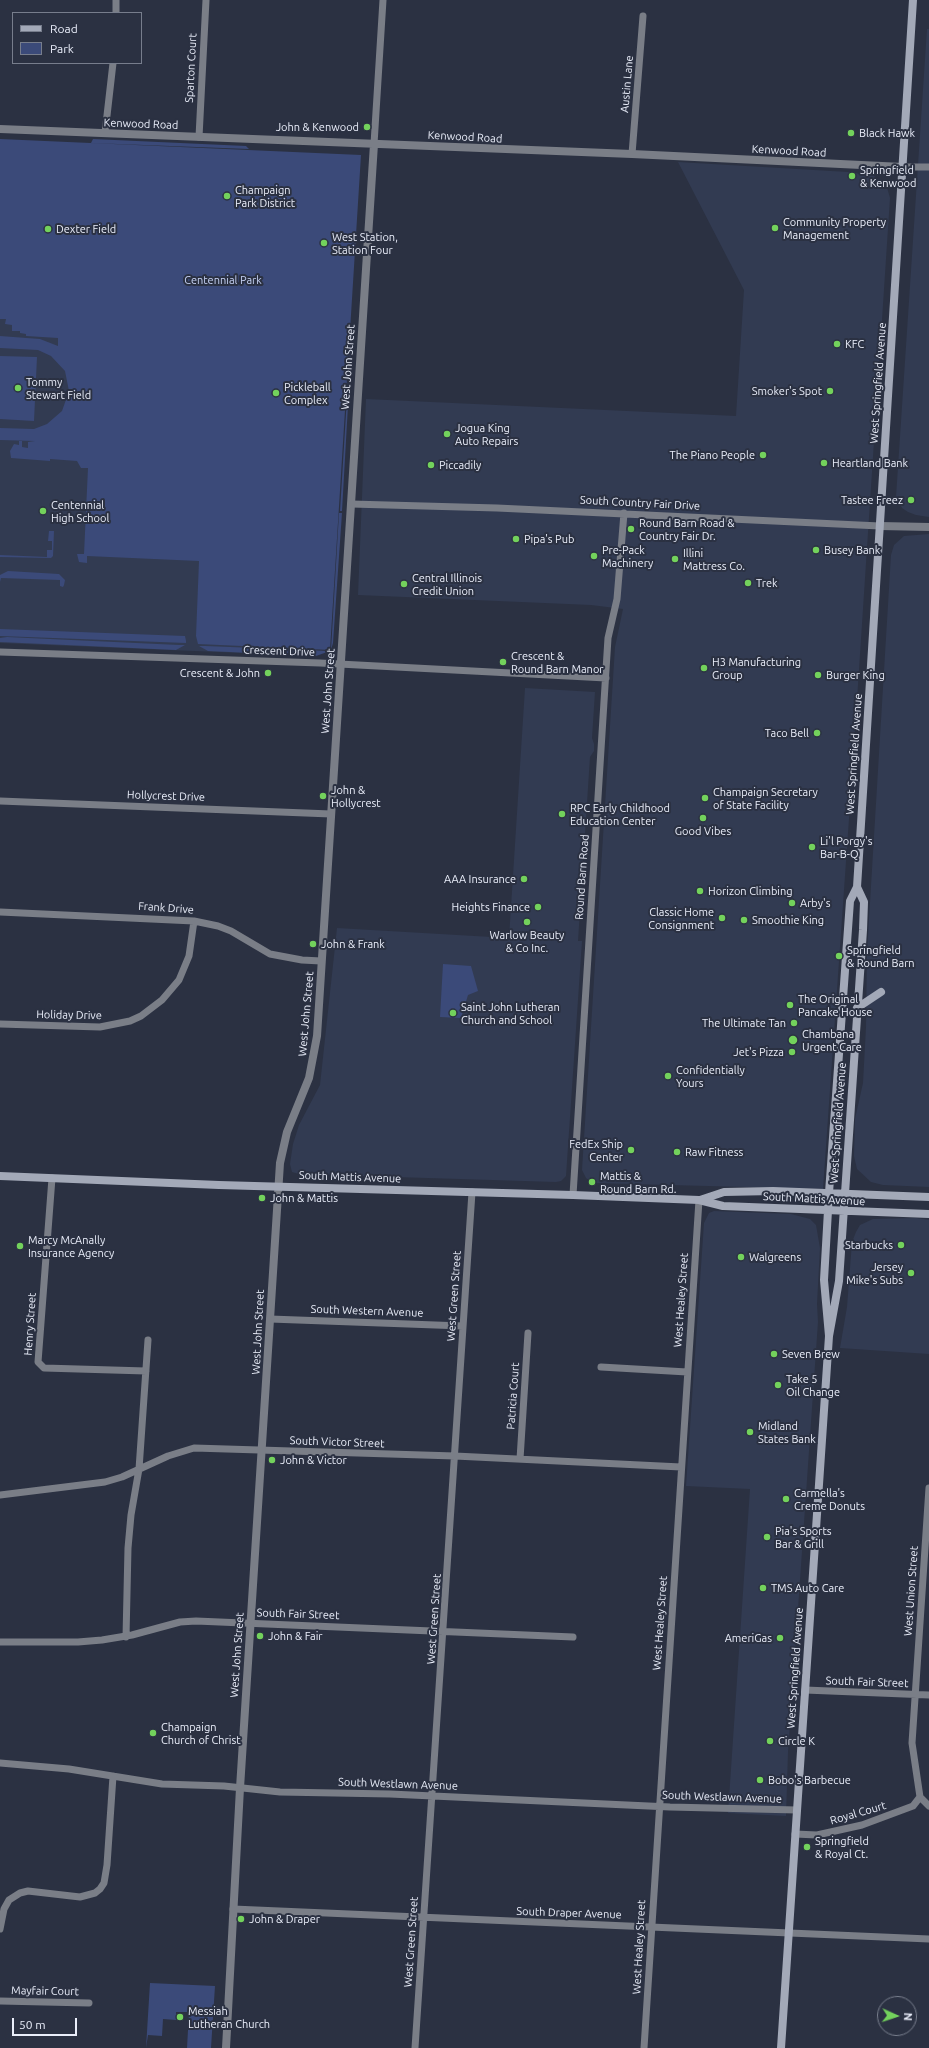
<!DOCTYPE html>
<html>
<head>
<meta charset="utf-8">
<style>
  body { margin:0 }
  #map { position:relative; width:929px; height:2048px; overflow:hidden; background:#2b3142; font-family:Ubuntu,sans-serif }
  canvas { display:block }
  .legend { position:absolute; left:12px; top:12px; width:130px; height:52px; box-sizing:border-box; background:#2b3142; border:1px solid #777d8c; margin:0; padding:5px 7px; list-style:none; font-size:12px; color:#eaeefa }
  .legend li { display:flex; align-items:center; gap:8px; height:20px }
  .legend b { width:20px; border:1px solid #777d8c }
  .north { position:absolute; left:877px; top:1996px; width:40px; height:40px; box-sizing:border-box; background:#2b3142; border:1px solid #777d8c; border-radius:50%; rotate:93deg; font-size:11px; font-weight:700; line-height:16px; text-align:center; color:#eaeefa }
  .north::after { content:''; display:block; margin:auto; width:14px; height:18px; background:#73d25c; clip-path:polygon(50% 0,100% 100%,50% 72%,0 100%) }
  .scale { position:absolute; left:12px; top:2018px; width:65px; height:18px; box-sizing:border-box; border:2px solid #eaeefa; border-top:0; padding-left:5px; font-size:12px; line-height:14px; white-space:nowrap; color:#eaeefa; -webkit-text-stroke:3px #2b3142; paint-order:stroke }
</style>
</head>
<body>
<div id="map">
<canvas width="929" height="2048"></canvas>
<ul class="legend">
<li><b style="height:5px;background:#a3a9b8"></b>Road</li>
<li><b style="height:11px;background:#3b4a79"></b>Park</li>
</ul>
<div class="north">N</div>
<div class="scale">50 m</div>
</div>
<script>
const g = document.querySelector('canvas').getContext('2d');
g.lineJoin = 'round';
function fillPath(path, color) { g.fillStyle = color; g.fill(path, 'evenodd'); }
const shape = rows => new Path2D(rows.map(r => 'M' + r).join(''));
function strokePath(path, color, width, dash) { g.strokeStyle = color; g.lineWidth = width; g.lineCap = dash ? 'butt' : 'round'; g.setLineDash(dash || []); g.stroke(path); }
function drawText(font, color, halo, rows, align = 'center') {
  g.font = font + ' Ubuntu,sans-serif'; g.lineWidth = 4; g.setLineDash([]); g.textBaseline = 'middle'; g.strokeStyle = halo; g.fillStyle = color; for (const [text, x, y, turn = 0] of rows) {
    g.save(); g.translate(x, y); g.rotate((+turn || 0) * Math.PI / 180); g.textAlign = isNaN(turn) ? turn : align; if (halo) g.strokeText(text, 0, 0); g.fillText(text, 0, 0); g.restore();
  }
}
fillPath(shape([
  [927,29,929,29,929,517,916,515,908,512,902,508,896,497],
  [678,162,848,172,874,176,886,184,890,198,852,776,823,1189,593,1183,586,1178,582,1170,615,647,623,609,591,605,358,595,366,399,736,416,744,290],
  [0,302,96,306,88,468,322,561,316,656,0,643],
  [929,534,929,1187,883,1185,871,1182,857,1169,854,1156,855,1119,863,1083,866,1027,867,952,891,555,894,545,904,536],
  [525,688,595,692,592,738,594,744,594,751,590,757,578,941,582,941,566,1176,561,1181,556,1182,299,1174,292,1172,290,1164,293,1144,299,1125,320,1085,337,928,509,938],
  [714,1211,791,1214,810,1219,816,1225,820,1248,817,1304,818,1322,788,1752,786,1816,728,1813,750,1489,686,1486,704,1223,709,1213],
  [916,1218,929,1220,929,1354,840,1348,847,1307,852,1242,856,1232,860,1225,873,1219]
]), '#323b52');
fillPath(shape([
  [0,139,361,155,330,650,198,644,196,636,199,561,87,556,87,563,79,562,77,554,84,554,88,468,81,468,77,461,50,459,50,461,11,458,10,451,14,444,19,445,19,441,22,441,22,447,28,448,28,442,35,441,0,440,0,428,34,429,47,424,62,411,69,391,65,371,51,356,38,350,0,348,0,336,40,339,58,346,58,338,26,336,26,334,20,333,20,331,12,331,12,325,5,324,6,319,0,319],
  [93,139,246,146,249,149,91,143],
  [351,332,352,335,342,511,340,511],
  [0,356,37,357,34,421,0,419],
  [339,513,342,513,333,643,331,650],
  [49,531,54,531,53,556,51,558,0,557,0,555,47,557,47,550,52,550,52,541,48,541],
  [8,571,59,574,65,580,64,585,63,587,60,586,60,580,1,578,0,582,0,575],
  [0,629,185,636,186,641,186,643,0,636],
  [7,637,179,645,185,645,176,650,0,642,0,638],
  [199,646,205,646,330,651,316,656,208,651],
  [443,964,471,966,478,991,468,995,461,1018,440,1017],
  [150,1983,215,1986,211,2048,187,2048,189,2012,176,2012,176,2020,163,2019,162,2036,148,2035,146,2048]
]), '#3b4a79');
strokePath(shape([
  [116,13,116,0],
  [105,133,113,63],
  [199,137,206,0],
  [374,144,383,0],
  [632,154,643,16],
  [903,167,929,167],
  [351,504,497,508,880,526],
  [0,652,320,663,606,678],
  [0,801,331,814],
  [0,912,194,921,218,926,231,931,270,954,302,960,321,961],
  [0,1024,100,1027,130,1021,141,1016,162,1000,179,980,189,956,194,921],
  [52,1178,38,1362,44,1368,146,1371],
  [573,1195,608,638,617,599,624,513],
  [270,1319,463,1326],
  [601,1367,687,1372],
  [520,1459,528,1333],
  [929,1488,912,1743,920,1797,929,1806],
  [0,1495,105,1482,122,1477,168,1456,194,1448,455,1456,681,1467],
  [126,1637,128,1548,131,1515,139,1469,148,1340],
  [0,1642,78,1642,102,1640,132,1635,180,1622,196,1621,573,1637],
  [805,1690,929,1695],
  [0,1763,69,1769,162,1784,224,1786,280,1792,390,1794,670,1807,797,1810],
  [795,1834,817,1835,862,1825,913,1806,920,1797],
  [233,1909,929,1939],
  [0,1929,4,1909,9,1900,20,1893,28,1891,80,1897,95,1893,100,1889,104,1883,107,1865,113,1776],
  [0,2001,89,2003],
  [415,2048,472,1192],
  [644,2048,699,1200]
]), '#7a7e87', 7);
strokePath(shape([
  [0,129,632,154,903,167],
  [880,526,929,527],
  [226,2048,240,1788,280,1163,287,1132,309,1078,317,1036,374,144]
]), '#7a7e87', 8);
strokePath(shape([
  [857,1008,881,992],
  [0,1176,219,1185,573,1195,699,1200,723,1206,929,1214],
  [700,1200,724,1192,773,1191,929,1197],
  [829,1336,824,1280,829,1193,850,901,857,887,913,0],
  [781,2048,829,1336,839,1281,863,930,864,902,857,887]
]), '#a3a9b8', 8);
for (const [x, y, r, color] of [
  [367,127,4,"#73d25c"],
  [851,133,4,"#73d25c"],
  [852,176,4,"#73d25c"],
  [227,196,4,"#73d25c"],
  [775,228,4,"#73d25c"],
  [48,229,4,"#73d25c"],
  [324,243,4,"#73d25c"],
  [837,344,4,"#73d25c"],
  [18,388,4,"#73d25c"],
  [830,391,4,"#73d25c"],
  [276,393,4,"#73d25c"],
  [447,434,4,"#73d25c"],
  [763,455,4,"#73d25c"],
  [824,463,4,"#73d25c"],
  [431,465,4,"#73d25c"],
  [911,500,4,"#73d25c"],
  [43,511,4,"#73d25c"],
  [631,529,4,"#73d25c"],
  [516,539,4,"#73d25c"],
  [816,550,4,"#73d25c"],
  [594,556,4,"#73d25c"],
  [675,559,4,"#73d25c"],
  [748,583,4,"#73d25c"],
  [404,584,4,"#73d25c"],
  [503,662,4,"#73d25c"],
  [704,668,4,"#73d25c"],
  [268,673,4,"#73d25c"],
  [818,675,4,"#73d25c"],
  [817,733,4,"#73d25c"],
  [323,796,4,"#73d25c"],
  [705,798,4,"#73d25c"],
  [562,814,4,"#73d25c"],
  [703,818,4,"#73d25c"],
  [812,847,4,"#73d25c"],
  [524,879,4,"#73d25c"],
  [700,891,4,"#73d25c"],
  [792,903,4,"#73d25c"],
  [538,907,4,"#73d25c"],
  [722,918,4,"#73d25c"],
  [744,920,4,"#73d25c"],
  [527,922,4,"#73d25c"],
  [313,944,4,"#73d25c"],
  [839,956,4,"#73d25c"],
  [790,1005,4,"#73d25c"],
  [453,1013,4,"#73d25c"],
  [794,1023,4,"#73d25c"],
  [793,1040,5,"#73d25c"],
  [792,1052,4,"#73d25c"],
  [668,1076,4,"#73d25c"],
  [631,1150,4,"#73d25c"],
  [677,1152,4,"#73d25c"],
  [592,1182,4,"#73d25c"],
  [262,1198,4,"#73d25c"],
  [901,1245,4,"#73d25c"],
  [20,1246,4,"#73d25c"],
  [741,1257,4,"#73d25c"],
  [911,1273,4,"#73d25c"],
  [774,1354,4,"#73d25c"],
  [778,1385,4,"#73d25c"],
  [750,1432,4,"#73d25c"],
  [272,1460,4,"#73d25c"],
  [786,1499,4,"#73d25c"],
  [767,1537,4,"#73d25c"],
  [763,1588,4,"#73d25c"],
  [260,1636,4,"#73d25c"],
  [780,1638,4,"#73d25c"],
  [153,1733,4,"#73d25c"],
  [770,1741,4,"#73d25c"],
  [760,1780,4,"#73d25c"],
  [807,1847,4,"#73d25c"],
  [241,1919,4,"#73d25c"],
  [180,2017,4,"#73d25c"]
]) { const dot = new Path2D(); dot.arc(x, y, r, 0, 2 * Math.PI); g.fillStyle = color; g.fill(dot); strokePath(dot, '#2b3142', 1.5); }
drawText('11px', '#eaeefa', '#2b3142', [
  ["Sparton Court",191,68,-87],
  ["Austin Lane",627,84,-85],
  ["Kenwood Road",141,124,2],
  ["Kenwood Road",465,137,3],
  ["Kenwood Road",789,151,3],
  ["West John Street",348,367,-86],
  ["West Springfield Avenue",878,383,-86],
  ["South Country Fair Drive",640,503,3],
  ["Crescent Drive",279,651,2],
  ["West John Street",328,691,-86],
  ["West Springfield Avenue",854,754,-86],
  ["Hollycrest Drive",166,796,2],
  ["Round Barn Road",582,877,-86],
  ["Frank Drive",166,908,4],
  ["West John Street",306,1014,-85],
  ["Holiday Drive",69,1015,1],
  ["West Springfield Avenue",838,1123,-86],
  ["South Mattis Avenue",350,1177,2],
  ["South Mattis Avenue",814,1199,3],
  ["West Green Street",454,1296,-86],
  ["West Healey Street",681,1300,-86],
  ["South Western Avenue",367,1311,2],
  ["Henry Street",30,1324,-86],
  ["West John Street",258,1332,-87],
  ["Patricia Court",513,1396,-86],
  ["South Victor Street",337,1442,2],
  ["West Union Street",911,1591,-86],
  ["South Fair Street",298,1614,2],
  ["West Green Street",434,1619,-86],
  ["West Healey Street",660,1623,-86],
  ["West John Street",237,1655,-86],
  ["West Springfield Avenue",795,1668,-86],
  ["South Fair Street",867,1682,2],
  ["South Westlawn Avenue",398,1784,2],
  ["South Westlawn Avenue",722,1797,2],
  ["Royal Court",858,1813,-16],
  ["South Draper Avenue",569,1913,2],
  ["West Green Street",411,1942,-86],
  ["West Healey Street",639,1947,-87],
  ["Mayfair Court",45,1991,1]
]);
drawText('11px', '#eaeefa', '#2b3142', [
  ["John & Kenwood",359,127,"right"],
  ["Black Hawk",859,133],
  ["Springfield",860,170],
  ["& Kenwood",860,183],
  ["Champaign",235,190],
  ["Park District",235,203],
  ["Community Property",783,222],
  ["Management",783,235],
  ["Dexter Field",56,229],
  ["West Station,",332,237],
  ["Station Four",332,250],
  ["KFC",845,344],
  ["Tommy",26,382],
  ["Stewart Field",26,395],
  ["Pickleball",284,387],
  ["Complex",284,400],
  ["Smoker's Spot",822,391,"right"],
  ["Jogua King",455,428],
  ["Auto Repairs",455,441],
  ["The Piano People",755,455,"right"],
  ["Heartland Bank",832,463],
  ["Piccadily",439,465],
  ["Tastee Freez",903,500,"right"],
  ["Centennial",51,505],
  ["High School",51,518],
  ["Round Barn Road &",639,523],
  ["Country Fair Dr.",639,536],
  ["Pipa's Pub",524,539],
  ["Pre-Pack",602,550],
  ["Machinery",602,563],
  ["Busey Bank",824,550],
  ["Illini",683,553],
  ["Mattress Co.",683,566],
  ["Central Illinois",412,578],
  ["Credit Union",412,591],
  ["Trek",756,583],
  ["Crescent &",511,656],
  ["Round Barn Manor",511,669],
  ["H3 Manufacturing",712,662],
  ["Group",712,675],
  ["Crescent & John",260,673,"right"],
  ["Burger King",826,675],
  ["Taco Bell",809,733,"right"],
  ["John &",331,790],
  ["Hollycrest",331,803],
  ["Champaign Secretary",713,792],
  ["of State Facility",713,805],
  ["RPC Early Childhood",570,808],
  ["Education Center",570,821],
  ["Good Vibes",703,831,"center"],
  ["Li'l Porgy's",820,841],
  ["Bar-B-Q",820,854],
  ["AAA Insurance",516,879,"right"],
  ["Horizon Climbing",708,891],
  ["Arby's",800,903],
  ["Heights Finance",530,907,"right"],
  ["Classic Home",714,912,"right"],
  ["Consignment",714,925,"right"],
  ["Smoothie King",752,920],
  ["Warlow Beauty",527,935,"center"],
  ["& Co Inc.",527,948,"center"],
  ["John & Frank",321,944],
  ["Springfield",847,950],
  ["& Round Barn",847,963],
  ["The Original",798,999],
  ["Pancake House",798,1012],
  ["Saint John Lutheran",461,1007],
  ["Church and School",461,1020],
  ["The Ultimate Tan",786,1023,"right"],
  ["Chambana",802,1034],
  ["Urgent Care",802,1047],
  ["Jet's Pizza",784,1052,"right"],
  ["Confidentially",676,1070],
  ["Yours",676,1083],
  ["FedEx Ship",623,1144,"right"],
  ["Center",623,1157,"right"],
  ["Raw Fitness",685,1152],
  ["Mattis &",600,1176],
  ["Round Barn Rd.",600,1189],
  ["John & Mattis",270,1198],
  ["Marcy McAnally",28,1240],
  ["Insurance Agency",28,1253],
  ["Starbucks",893,1245,"right"],
  ["Walgreens",749,1257],
  ["Jersey",903,1267,"right"],
  ["Mike's Subs",903,1280,"right"],
  ["Seven Brew",782,1354],
  ["Take 5",786,1379],
  ["Oil Change",786,1392],
  ["Midland",758,1426],
  ["States Bank",758,1439],
  ["John & Victor",280,1460],
  ["Carmella's",794,1493],
  ["Creme Donuts",794,1506],
  ["Pia's Sports",775,1531],
  ["Bar & Grill",775,1544],
  ["TMS Auto Care",771,1588],
  ["John & Fair",268,1636],
  ["AmeriGas",772,1638,"right"],
  ["Champaign",161,1727],
  ["Church of Christ",161,1740],
  ["Circle K",778,1741],
  ["Bobo's Barbecue",768,1780],
  ["Springfield",815,1841],
  ["& Royal Ct.",815,1854],
  ["John & Draper",249,1919],
  ["Messiah",188,2011],
  ["Lutheran Church",188,2024]
], 'left');
drawText('11px', '#c6d2f4', '#2b3142', [
  ["Centennial Park",223,280]
]);
</script>
</body>
</html>
